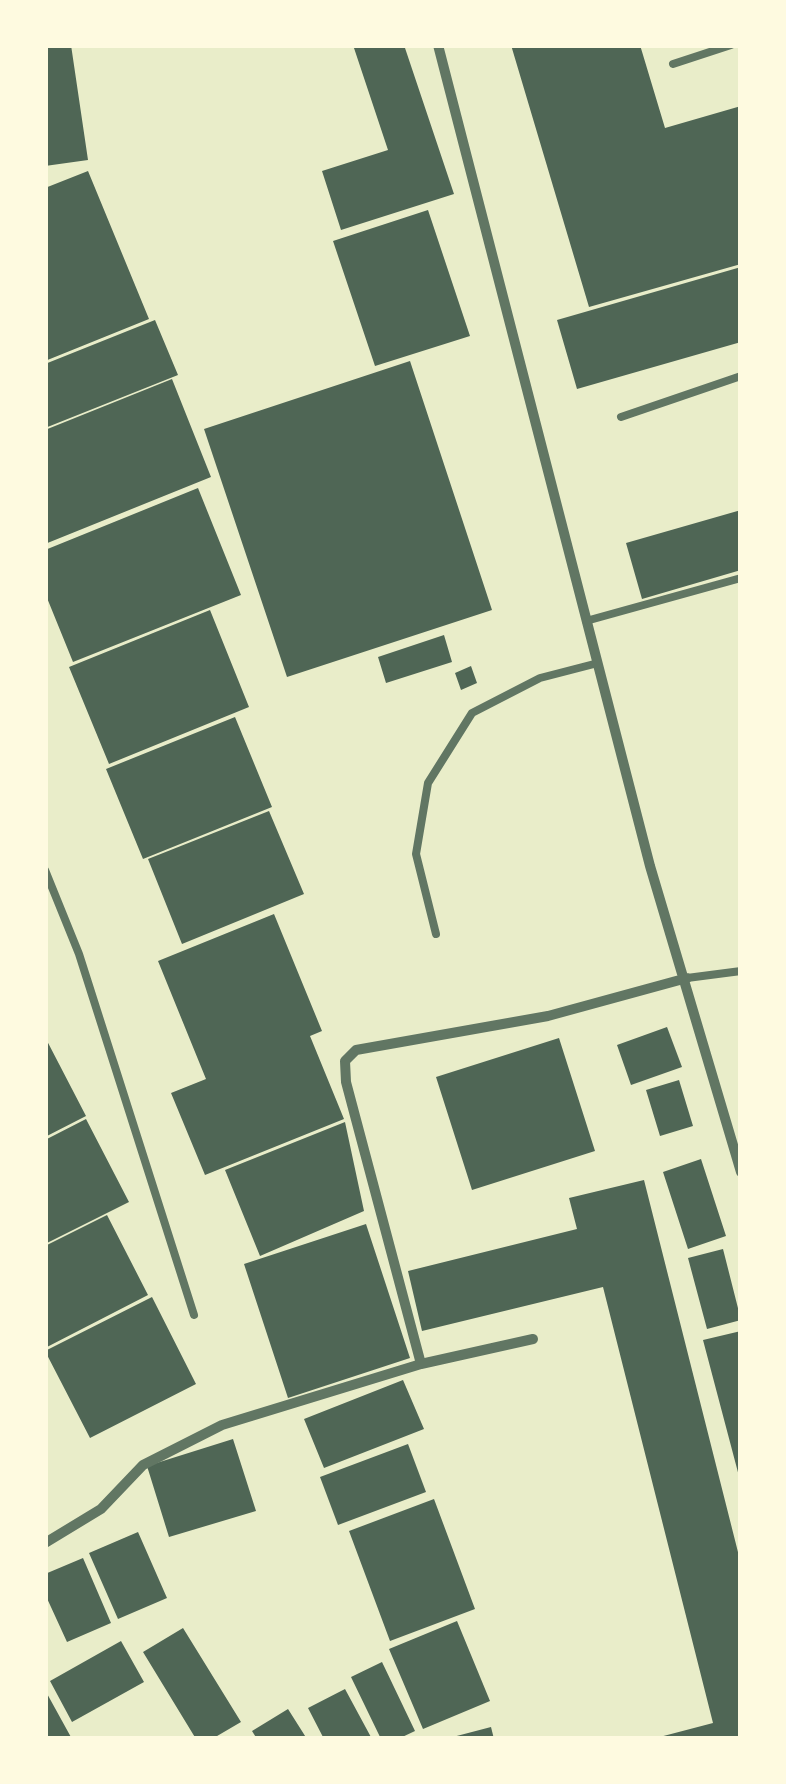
<!DOCTYPE html>
<html>
<head>
<meta charset="utf-8">
<style>
  body { margin:0 }
  #map { position:relative; width:786px; height:1784px; overflow:hidden; background:#e9edc9; font-family:Figtree,sans-serif }
  canvas { display:block }
  .frame { position:absolute; inset:0; border:48px solid #fefae0; pointer-events:none }
</style>
</head>
<body>
<div id="map">
<canvas width="786" height="1784"></canvas>
<div class="frame"></div>
</div>
<script>
const g = document.querySelector('canvas').getContext('2d');
g.lineJoin = 'round';
function fillPath(path, color) { g.fillStyle = color; g.fill(path, 'evenodd'); }
const shape = rows => new Path2D(rows.map(r => 'M' + r).join(''));
function strokePath(path, color, width, dash) { g.strokeStyle = color; g.lineWidth = width; g.lineCap = dash ? 'butt' : 'round'; g.setLineDash(dash || []); g.stroke(path); }
fillPath(shape([
  [45,45,71,45,88,160,45,166],
  [353,45,404,45,454,194,341,230,322,171,388,150],
  [511,45,640,45,665,128,741,106,741,264,589,307],
  [88,171,149,319,45,361,45,188],
  [428,210,470,336,375,366,333,241],
  [741,267,741,342,577,389,557,320],
  [155,320,178,375,45,428,45,364],
  [410,361,492,610,287,677,204,429],
  [172,379,211,477,45,544,45,430],
  [198,488,241,595,73,662,45,593,45,550],
  [741,510,741,570,642,599,626,543],
  [210,610,249,707,109,764,69,667],
  [444,635,452,662,386,683,378,657],
  [471,666,477,683,461,690,455,673],
  [235,717,272,807,143,859,106,769],
  [269,811,304,894,182,944,148,859],
  [274,914,322,1031,310,1036,344,1119,205,1175,171,1093,206,1079,158,961],
  [667,1027,682,1067,631,1085,617,1045],
  [45,1037,86,1116,45,1137],
  [559,1038,595,1151,472,1190,436,1077],
  [679,1080,693,1126,660,1136,646,1090],
  [86,1119,129,1202,45,1244,45,1140],
  [345,1122,364,1211,260,1256,225,1170],
  [701,1159,726,1236,688,1249,663,1172],
  [644,1180,741,1564,741,1739,652,1739,713,1723,603,1287,422,1331,408,1271,577,1229,569,1198],
  [107,1215,148,1295,47,1347,45,1246],
  [366,1224,410,1358,288,1398,244,1264],
  [723,1249,741,1320,707,1329,688,1258],
  [152,1297,196,1384,90,1438,45,1351],
  [741,1331,741,1480,740,1480,703,1340],
  [403,1380,424,1429,324,1468,304,1419],
  [233,1439,256,1511,169,1537,147,1466],
  [408,1444,426,1492,338,1525,320,1477],
  [434,1499,475,1609,390,1641,349,1531],
  [138,1532,167,1598,118,1619,89,1553],
  [83,1558,111,1623,67,1642,45,1594,45,1574],
  [457,1621,490,1701,423,1729,389,1649],
  [183,1628,241,1722,212,1739,196,1739,143,1652],
  [121,1641,144,1682,72,1722,50,1681],
  [382,1662,415,1731,398,1739,381,1739,351,1677],
  [345,1689,372,1739,324,1739,308,1708],
  [45,1690,72,1739,45,1739],
  [288,1709,307,1739,257,1739,252,1731],
  [491,1727,494,1739,449,1739,449,1738]
]), '#4f6655');
strokePath(shape([
  [673,64,731,45],
  [621,417,741,376],
  [586,621,741,578],
  [45,870,79,954,194,1315],
  [436,934,416,854,428,783,472,713,540,678,598,663],
  [687,978,741,971]
]), '#617663', 8);
strokePath(shape([
  [438,45,650,866,741,1172],
  [421,1364,533,1339],
  [45,1543,101,1509,143,1465,222,1425,421,1364,346,1082,345,1061,356,1050,548,1016,687,978]
]), '#617663', 10);
</script>
</body>
</html>
